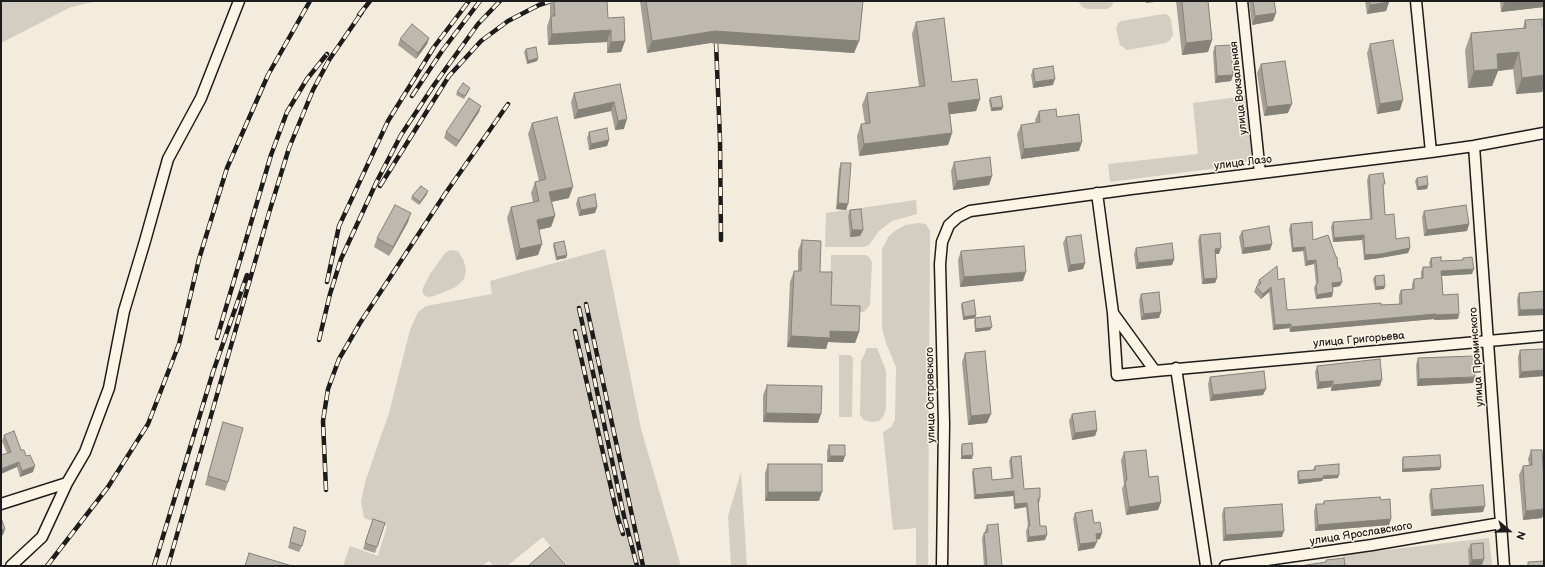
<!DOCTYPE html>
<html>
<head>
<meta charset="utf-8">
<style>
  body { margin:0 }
  #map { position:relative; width:1545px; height:567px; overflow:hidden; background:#f3ecdd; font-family:"Balsamiq Sans",sans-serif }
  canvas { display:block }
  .frame { position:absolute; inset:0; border:2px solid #1c1c1c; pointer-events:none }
  .north { position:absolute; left:1489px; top:511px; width:40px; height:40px; -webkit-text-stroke:3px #fcf5e5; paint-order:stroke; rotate:110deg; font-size:11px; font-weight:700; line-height:16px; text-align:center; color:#1c1c1c }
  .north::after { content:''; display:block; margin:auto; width:14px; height:18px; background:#1c1c1c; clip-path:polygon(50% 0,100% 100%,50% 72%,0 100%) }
</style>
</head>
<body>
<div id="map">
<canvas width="1545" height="567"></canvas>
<div class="frame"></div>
<div class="north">N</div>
</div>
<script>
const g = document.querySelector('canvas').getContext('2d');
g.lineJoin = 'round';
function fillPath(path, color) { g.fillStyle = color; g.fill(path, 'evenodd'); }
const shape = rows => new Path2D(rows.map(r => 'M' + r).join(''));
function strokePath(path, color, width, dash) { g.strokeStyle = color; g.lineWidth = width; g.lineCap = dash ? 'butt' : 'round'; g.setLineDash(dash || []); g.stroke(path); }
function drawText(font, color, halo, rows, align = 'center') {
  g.font = font + ' "Balsamiq Sans",sans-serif'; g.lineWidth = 3; g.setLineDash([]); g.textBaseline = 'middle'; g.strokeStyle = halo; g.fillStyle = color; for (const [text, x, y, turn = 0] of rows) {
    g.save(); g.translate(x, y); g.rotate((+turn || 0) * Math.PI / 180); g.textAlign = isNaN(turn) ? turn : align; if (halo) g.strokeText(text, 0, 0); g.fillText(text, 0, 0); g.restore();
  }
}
fillPath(shape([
  [1,1,98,1,71,7,1,43],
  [1078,1,1114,1,1111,7,1107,9,1088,9,1082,7],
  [1164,14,1168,15,1171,19,1172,26,1173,35,1170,40,1166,43,1127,50,1120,45,1116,29,1118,23,1121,21],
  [1245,96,1251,152,1249,159,1242,165,1110,182,1108,164,1198,154,1193,103],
  [916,200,917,214,892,221,879,231,869,245,864,247,825,247,826,213],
  [918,223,926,224,930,231,928,566,916,566,916,528,893,530,883,432,891,427,895,420,896,367,886,343,882,328,882,249,889,236,896,230,905,225],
  [605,249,641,429,681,566,567,566,543,537,507,566,494,566,489,561,482,566,343,566,350,546,378,556,387,526,364,518,361,501,366,479,389,413,410,330,418,312,426,306,492,294,490,281],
  [450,250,458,251,464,261,466,271,464,279,456,287,434,296,428,297,424,295,422,290,430,274,445,253],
  [831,255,866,255,869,257,872,262,870,305,864,312,830,314],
  [867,348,877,348,886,371,886,409,883,417,879,421,871,422,864,420,860,415,861,362],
  [839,355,850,355,853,358,852,417,839,417],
  [741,472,747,566,731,566,728,516],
  [1489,538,1492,566,1344,566,1343,555]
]), '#d3cec1');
const minor = shape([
  [1242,1,1260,173],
  [1416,1,1431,152],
  [1474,146,1504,566],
  [1097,193,1113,313,1117,375,1155,371],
  [1113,313,1155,371,1544,336],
  [1176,368,1206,566],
  [1,504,67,483],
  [11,566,42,537,67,483,85,452,109,388,124,311,145,241,168,159,201,98,239,1],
  [942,566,944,424,940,264,942,242,949,225,958,217,970,211,1131,189,1431,152,1474,146,1544,133],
  [1225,566,1372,545,1501,523]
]);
strokePath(minor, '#1c1c1c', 13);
strokePath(minor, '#fcf5e5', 10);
const rail = shape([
  [359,15,370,1],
  [716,43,720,140,721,240],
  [412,96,442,51,480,1],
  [380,186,449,76,481,41,508,21,539,5,551,1],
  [327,282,339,226,388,121,434,47,469,1],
  [586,304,643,566],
  [579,308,624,516,637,566],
  [575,331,618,518,623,534],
  [217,338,271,155,287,112,307,79,327,54],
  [319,340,330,294,341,259,377,181,401,135,434,85,478,24,500,1],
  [326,490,323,421,328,389,339,359,360,323,445,194,508,104],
  [47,566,108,487,148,424,179,344,199,259,227,168,268,75,310,1],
  [154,566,213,372,247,275],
  [168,566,269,213,289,148,313,90,329,60,362,12]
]);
strokePath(rail, '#1c1c1c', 4.5);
strokePath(rail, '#fcf5e5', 3, [9]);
fillPath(shape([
  [551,1,607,1,608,18,625,41,621,52,607,53,607,42,548,45,547,27,550,17,550,5],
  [640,1,863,1,859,41,854,53,710,43,647,53],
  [1176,1,1208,1,1212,40,1208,52,1182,55],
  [1249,1,1274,1,1276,13,1273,21,1252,25],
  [1365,1,1389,1,1389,2,1386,11,1367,14],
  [1500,1,1544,1,1544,7,1501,12],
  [1525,20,1542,26,1544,26,1544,86,1542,92,1516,94,1513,69,1498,71,1492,86,1468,88,1465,50,1471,33,1523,28],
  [916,22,952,82,980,99,976,111,950,114,952,133,948,145,859,156,857,136,861,124,865,124,862,105,867,93,919,87,912,34],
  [429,38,427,44,416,59,398,45,400,39],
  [1370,44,1400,110,1377,114,1367,53],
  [1215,46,1233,75,1231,81,1215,83,1213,52],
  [526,49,538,58,537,61,527,64,524,52],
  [1261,64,1288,113,1264,116,1257,73],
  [1033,69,1053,85,1033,88,1031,75],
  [620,84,624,129,615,130,611,111,574,119,571,102,574,93],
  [469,91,464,99,456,95,457,92],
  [990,98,1002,110,991,111,989,101],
  [1039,111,1057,117,1079,151,1021,159,1017,134,1021,125,1036,123,1035,120],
  [479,112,456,147,444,138,446,132],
  [532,123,569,198,552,202,555,216,551,227,539,230,542,244,538,255,516,260,507,218,511,207,533,202,531,193,535,182,539,181,528,134],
  [589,132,609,140,607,146,589,150,587,138],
  [954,162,992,176,989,185,953,190,951,171],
  [841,163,848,204,846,210,836,209,839,169],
  [1369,175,1383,189,1385,215,1396,239,1410,248,1408,253,1380,258,1364,260,1362,240,1333,242,1331,227,1333,222,1370,219,1367,180],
  [1417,178,1428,185,1427,189,1417,190,1415,181],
  [427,194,419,205,411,199,412,196],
  [578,198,597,207,595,213,579,216,576,204],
  [850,210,863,230,860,236,850,237,848,216],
  [1424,211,1469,224,1467,231,1424,236,1422,217],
  [408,222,389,256,374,247,377,238],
  [1291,224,1313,240,1338,268,1342,282,1340,286,1333,287,1332,297,1316,299,1314,288,1316,284,1314,264,1305,266,1303,251,1292,252,1289,229],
  [1242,231,1272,244,1270,250,1242,254,1239,237],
  [1200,235,1219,254,1215,254,1217,278,1215,283,1202,284,1198,240],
  [1066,237,1085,263,1083,269,1068,272,1063,243],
  [802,240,820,272,831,305,859,332,855,343,828,342,826,349,787,347,790,282,794,271,798,271,798,251],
  [554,243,567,255,566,258,556,260,553,246],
  [1136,248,1174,259,1172,265,1136,269,1134,254],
  [961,251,1023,281,960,287,958,260],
  [1431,258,1441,261,1462,260,1463,258,1472,274,1442,276,1443,295,1459,314,1458,319,1434,320,1434,319,1290,332,1289,328,1273,330,1269,292,1261,299,1254,292,1256,287,1258,286,1257,285,1259,280,1278,280,1287,310,1381,305,1399,304,1399,295,1401,290,1412,289,1412,284,1414,279,1421,279,1421,272,1423,267,1430,267,1429,263],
  [1375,276,1385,286,1384,289,1375,290,1373,279],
  [1544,291,1518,316,1517,299,1519,293],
  [1141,294,1161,312,1159,318,1141,320,1139,300],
  [962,303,976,315,975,318,963,320,961,306],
  [975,318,990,330,975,332,974,321],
  [1544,349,1544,376,1519,378,1518,357,1520,350],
  [965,353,987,423,968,425,962,362],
  [1418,358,1473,383,1417,386,1416,365],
  [1317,366,1380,386,1331,391,1331,387,1317,389,1315,372],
  [1210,377,1263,395,1210,401,1208,384],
  [767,385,818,423,763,422,763,395],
  [1072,414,1097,430,1095,436,1072,440,1069,421],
  [223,422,228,482,225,491,205,485,220,431],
  [4,435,21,450,33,472,20,477,17,467,7,453,2,441],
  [962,444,972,459,961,459,961,447],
  [829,445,843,462,827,462,827,451],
  [1531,450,1542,518,1523,520,1519,475,1523,466,1529,465,1528,459],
  [1124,452,1149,477,1161,502,1158,510,1126,515,1122,489,1124,484,1121,460],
  [1011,457,1024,489,1039,503,1038,503,1040,526,1045,540,1027,542,1026,531,1028,527,1026,507,1014,509,1013,496,974,499,972,473,973,469,992,480,1011,478,1009,461],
  [1403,457,1440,470,1402,472,1402,460],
  [768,464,819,501,765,501,765,473],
  [1315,466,1338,478,1323,479,1322,481,1298,484,1297,475,1298,471,1313,470],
  [1431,489,1483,512,1431,516,1429,495],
  [1381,500,1391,519,1389,525,1315,531,1314,511,1316,504,1323,504,1324,501],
  [1224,508,1282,537,1223,541,1222,514],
  [1075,513,1094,523,1100,539,1096,540,1094,548,1078,551,1073,519],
  [373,519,385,523,375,553,363,549],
  [987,525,1002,566,984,566,982,538,984,533,985,532,985,531],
  [294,527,302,546,299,552,288,548],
  [1471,544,1482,565,1469,566,1468,550]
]), '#a39f96');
fillPath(shape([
  [1146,1,1163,1,1146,3],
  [1505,1,1544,1,1544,7,1501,12],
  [1389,2,1386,11,1367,14,1370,5],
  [1276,13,1273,21,1252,25,1255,16],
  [611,30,607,42,548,45,552,34],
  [715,31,859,41,854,53,710,43,647,53,652,41],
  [429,38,427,44,416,59,418,53],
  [1212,40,1208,52,1182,55,1186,43],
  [625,41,621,52,607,53,611,42],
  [1519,52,1513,69,1498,71,1492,86,1468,88,1474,71,1497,54],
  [538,58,537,61,527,64,528,61],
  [1233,75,1231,81,1215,83,1217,76],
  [1544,75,1544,86,1542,92,1516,94,1522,78],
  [1055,79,1053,85,1033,88,1035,82],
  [980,99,976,111,944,115,948,103],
  [1403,100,1400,110,1377,114,1380,104],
  [614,102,611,111,574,119,578,110],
  [1292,104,1288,113,1264,116,1267,107],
  [481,106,479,112,456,147,459,141],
  [1003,107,1002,110,991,111,992,108],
  [627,119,624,129,615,130,618,121],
  [952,133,948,145,859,156,864,144],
  [609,140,607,146,589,150,591,144],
  [1082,142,1079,151,1021,159,1024,149],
  [992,176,989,185,953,190,957,181],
  [1428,185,1427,189,1417,190,1418,187],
  [573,187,569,198,545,203,549,192],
  [428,191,427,194,419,205,420,202],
  [838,203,848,204,846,210,836,209],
  [597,207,595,213,579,216,581,210],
  [411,213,408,222,389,256,393,247],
  [555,216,551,227,532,231,537,220],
  [1469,224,1467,231,1424,236,1427,230],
  [852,230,863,230,860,236,850,237],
  [1364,235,1362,240,1333,242,1334,238],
  [542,244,538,255,516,260,520,249],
  [1272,244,1270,250,1242,254,1244,248],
  [1305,247,1303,251,1292,252,1293,248],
  [1221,248,1219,254,1213,254,1215,249],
  [1410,248,1408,253,1380,258,1364,260,1365,255],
  [567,255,566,258,556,260,557,257],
  [1174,259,1172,265,1136,269,1138,263],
  [1316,260,1314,264,1305,266,1307,261],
  [1085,263,1083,269,1068,272,1070,265],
  [1474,269,1472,274,1440,276,1441,271],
  [1026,272,1023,281,960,287,964,277],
  [1217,278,1215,283,1202,284,1204,279],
  [1342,282,1340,286,1330,288,1332,283],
  [1385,286,1384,289,1375,290,1376,287],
  [1271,287,1269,292,1261,299,1263,294],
  [1333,292,1332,297,1316,299,1317,295],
  [1544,309,1544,315,1518,316,1520,310],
  [1161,312,1159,318,1141,320,1144,314],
  [1436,314,1434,319,1290,332,1291,327],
  [1459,314,1458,319,1434,320,1436,315],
  [976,315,975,318,963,320,964,317],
  [1291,324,1289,328,1273,330,1275,325],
  [992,327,990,330,975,332,976,329],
  [830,331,859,332,855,343,828,342,826,349,787,347,791,336],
  [1544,370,1544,376,1519,378,1521,372],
  [1475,377,1473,383,1417,386,1419,379],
  [1382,380,1380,386,1331,391,1333,385],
  [1333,381,1331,387,1317,389,1319,382],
  [1266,389,1263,395,1210,401,1213,395],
  [766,413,821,414,818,423,763,422],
  [991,414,987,423,968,425,971,416],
  [1097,430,1095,436,1072,440,1075,433],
  [973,455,972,459,961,459,962,456],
  [830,456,845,456,843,462,827,462],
  [19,462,17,467,1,474,1,469],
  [35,466,33,472,20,477,22,471],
  [1441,467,1440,470,1402,472,1403,469],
  [1339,475,1338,478,1323,479,1322,481,1298,484,1299,480,1323,476],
  [1014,491,1013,496,974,499,976,495],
  [768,492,822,492,819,501,765,501],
  [1040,498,1039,503,1036,503,1038,499],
  [1161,502,1158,510,1126,515,1129,507],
  [1027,503,1026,507,1014,509,1015,504],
  [1485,506,1483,512,1431,516,1433,510],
  [1544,509,1544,514,1542,518,1523,520,1526,511],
  [1391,519,1389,525,1315,531,1318,525],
  [5,529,3,535,1,536,1,530],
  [1284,531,1282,537,1223,541,1226,535],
  [1102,533,1100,539,1093,540,1096,534],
  [1047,535,1045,540,1027,542,1029,537],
  [1097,542,1094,548,1078,551,1080,544],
  [1484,559,1482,565,1469,566,1472,560]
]), '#85827a');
const building = shape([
  [554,1,607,1,608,18,624,17,625,41,611,42,611,30,552,34,551,16,555,16,554,1],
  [646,1,863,1,859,41,715,31,652,41,646,1],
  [1182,1,1208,1,1212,40,1186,43,1182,1],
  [1253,1,1274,1,1276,13,1255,16,1253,1],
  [1370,1,1389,1,1389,2,1370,5,1370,1],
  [944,18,952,82,977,79,980,99,948,103,952,133,864,144,861,124,870,123,867,93,925,86,916,22,944,18],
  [1542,19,1542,26,1544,26,1544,75,1522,78,1519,52,1497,54,1498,69,1474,71,1471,33,1526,28,1525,20,1542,19],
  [412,24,429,38,418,53,400,39,412,24],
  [1393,40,1403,100,1380,104,1370,44,1393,40],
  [1231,45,1233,75,1217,76,1215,46,1231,45],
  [536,47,538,58,528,61,526,49,536,47],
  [1285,61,1292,104,1267,107,1261,64,1285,61],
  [1053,66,1055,79,1035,82,1033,69,1053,66],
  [463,83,470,88,465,96,457,92,463,83],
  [620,84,627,119,618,121,614,102,578,110,574,93,620,84],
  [1001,96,1003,107,992,108,990,98,1001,96],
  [469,98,481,106,459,141,446,132,469,98],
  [1056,109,1057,117,1079,114,1082,142,1024,149,1021,125,1040,122,1039,111,1056,109],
  [557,117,573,187,549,192,555,216,537,220,542,244,520,249,511,207,539,201,535,182,546,179,532,123,557,117],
  [607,128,609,140,591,144,589,132,607,128],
  [990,157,992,176,957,181,954,162,990,157],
  [841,163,851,163,848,204,838,203,841,163],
  [1383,173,1385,184,1383,184,1385,215,1394,214,1396,239,1409,237,1410,248,1381,254,1365,255,1364,235,1334,238,1333,222,1372,219,1369,175,1383,173],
  [1427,176,1428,185,1418,187,1417,178,1427,176],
  [421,186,428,191,420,202,412,196,421,186],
  [595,194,597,207,581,210,578,198,595,194],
  [395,205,411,213,393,247,377,238,395,205],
  [1466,205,1469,224,1427,230,1424,211,1466,205],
  [861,209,863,230,852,230,850,210,861,209],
  [1312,222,1313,240,1328,235,1336,257,1337,257,1338,268,1340,268,1342,282,1332,283,1333,292,1317,295,1316,284,1318,283,1316,260,1307,261,1305,247,1293,248,1291,224,1312,222],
  [1269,226,1272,244,1244,248,1242,231,1269,226],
  [1220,233,1221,248,1215,249,1217,278,1204,279,1200,235,1220,233],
  [1081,235,1085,263,1070,265,1066,237,1081,235],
  [802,240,821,241,820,272,832,272,831,305,860,306,859,332,830,331,830,338,791,336,794,271,801,271,802,240],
  [564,241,567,255,557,257,554,243,564,241],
  [1172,243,1174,259,1138,263,1136,248,1172,243],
  [1024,246,1026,272,964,277,961,251,1024,246],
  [1441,257,1441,261,1463,260,1463,258,1472,257,1474,269,1441,271,1443,295,1458,294,1459,314,1436,315,1436,314,1291,327,1291,324,1275,325,1271,287,1263,294,1256,287,1261,283,1259,280,1277,266,1278,280,1284,278,1287,310,1381,303,1381,305,1402,304,1401,290,1414,289,1414,279,1423,278,1423,267,1432,267,1431,258,1441,257],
  [1384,275,1385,286,1376,287,1375,276,1384,275],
  [1544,291,1544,309,1520,310,1519,293,1544,291],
  [1159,292,1161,312,1144,314,1141,294,1159,292],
  [974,300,976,315,964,317,962,303,974,300],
  [990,316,992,327,976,329,975,318,990,316],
  [1544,349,1544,370,1521,372,1520,350,1544,349],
  [985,351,991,414,971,416,965,353,985,351],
  [1474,356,1475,377,1419,379,1418,358,1474,356],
  [1380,359,1382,380,1333,385,1333,381,1319,382,1317,366,1380,359],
  [1264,371,1266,389,1213,395,1210,377,1264,371],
  [767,385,822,386,821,414,766,413,767,385],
  [1095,411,1097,430,1075,433,1072,414,1095,411],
  [223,422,243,428,228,482,208,476,223,422],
  [14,431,21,450,24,450,26,456,30,455,35,466,22,471,19,462,1,469,1,455,11,452,4,435,14,431],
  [972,443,973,455,962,456,962,444,972,443],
  [829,445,845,445,845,456,830,456,829,445],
  [1146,450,1149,477,1158,476,1161,502,1129,507,1125,481,1127,480,1124,452,1146,450],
  [1531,450,1542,450,1544,483,1544,509,1526,511,1523,466,1532,465,1531,450],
  [1440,455,1441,467,1403,469,1403,457,1440,455],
  [1021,456,1024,489,1040,488,1040,498,1038,499,1040,526,1046,526,1047,535,1029,537,1028,526,1030,526,1027,503,1015,504,1014,491,976,495,973,469,991,467,992,480,1013,478,1011,457,1021,456],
  [768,464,822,464,822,492,768,492,768,464],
  [1339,464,1339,475,1323,476,1324,478,1299,480,1298,471,1315,470,1315,466,1339,464],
  [1483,485,1485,506,1433,510,1431,489,1483,485],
  [1380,497,1381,500,1390,499,1391,519,1318,525,1316,504,1324,504,1324,501,1380,497],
  [1282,504,1284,531,1226,535,1224,508,1282,504],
  [1092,510,1094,523,1100,522,1102,533,1096,534,1097,542,1080,544,1075,513,1092,510],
  [1,518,5,529,1,530,1,518],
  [373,519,385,523,377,547,365,543,373,519],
  [998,524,1002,566,987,566,984,533,988,532,987,525,998,524],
  [294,527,306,531,302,546,290,542,294,527],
  [1483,543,1484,559,1472,560,1471,544,1483,543],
  [550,547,566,566,528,566,550,547],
  [249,553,292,566,245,566,249,553],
  [1344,558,1345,566,1300,566,1326,562,1326,560,1344,558],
  [1544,561,1544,566,1528,566,1528,562,1544,561]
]);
fillPath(building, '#beb9ae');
strokePath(building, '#85827a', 1);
drawText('11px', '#1c1c1c', '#fcf5e5', [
  ["улица Вокзальная",1239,88,-96],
  ["улица Лазо",1243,163,-7],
  ["улица Григорьева",1359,340,-5],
  ["улица Проминского",1477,357,-94],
  ["улица Островского",931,395,-91],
  ["улица Ярославского",1361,534,-9]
]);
</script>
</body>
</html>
